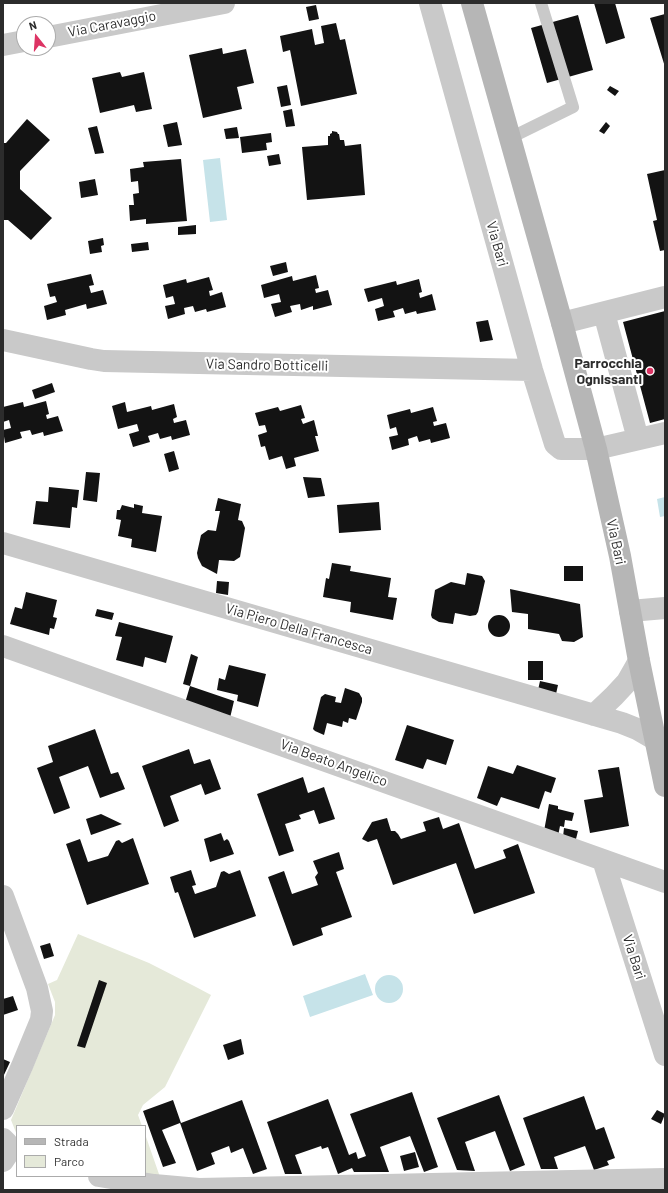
<!DOCTYPE html>
<html>
<head>
<meta charset="utf-8">
<style>
  body { margin:0 }
  #map { position:relative; width:668px; height:1193px; overflow:hidden; background:#fff; font-family:Barlow,sans-serif }
  canvas { display:block }
  .frame { position:absolute; inset:0; border:4px solid #2c2c2c; pointer-events:none }
  .legend { position:absolute; left:16px; top:1125px; width:130px; height:52px; box-sizing:border-box; background:#fff; border:1px solid #ababab; margin:0; padding:5px 7px; list-style:none; font-size:12px; color:#2c2c2c }
  .legend li { display:flex; align-items:center; gap:8px; height:20px }
  .legend b { width:20px; border:1px solid #ababab }
  .north { position:absolute; left:16px; top:16px; width:40px; height:40px; box-sizing:border-box; background:#fff; border:1px solid #ababab; border-radius:50%; rotate:343deg; font-size:11px; font-weight:700; line-height:16px; text-align:center; color:#2c2c2c }
  .north::after { content:''; display:block; margin:auto; width:14px; height:18px; background:#dd3464; clip-path:polygon(50% 0,100% 100%,50% 72%,0 100%) }
</style>
</head>
<body>
<div id="map">
<canvas width="668" height="1193"></canvas>
<div class="frame"></div>
<ul class="legend">
<li><b style="height:5px;background:#b6b6b6"></b>Strada</li>
<li><b style="height:11px;background:#e5e9d9"></b>Parco</li>
</ul>
<div class="north">N</div>
</div>
<script>
const g = document.querySelector('canvas').getContext('2d');
g.lineJoin = 'round';
function fillPath(path, color) { g.fillStyle = color; g.fill(path, 'evenodd'); }
const shape = rows => new Path2D(rows.map(r => 'M' + r).join(''));
function strokePath(path, color, width, dash) { g.strokeStyle = color; g.lineWidth = width; g.lineCap = dash ? 'butt' : 'round'; g.setLineDash(dash || []); g.stroke(path); }
function drawText(font, color, halo, rows, align = 'center') {
  g.font = font + ' Barlow,sans-serif'; g.lineWidth = 4; g.setLineDash([]); g.textBaseline = 'middle'; g.strokeStyle = halo; g.fillStyle = color; for (const [text, x, y, turn = 0] of rows) {
    g.save(); g.translate(x, y); g.rotate((+turn || 0) * Math.PI / 180); g.textAlign = isNaN(turn) ? turn : align; if (halo) g.strokeText(text, 0, 0); g.fillText(text, 0, 0); g.restore();
  }
}
fillPath(shape([
  [78,934,149,963,196,987,211,995,165,1087,143,1105,138,1115,142,1126,17,1126,17,1135,11,1120,55,1015,55,1002,48,984,57,980],
  [145,1134,160,1177,145,1174]
]), '#e5e9d9');
fillPath(shape([
  [220,158,227,220,210,222,203,160],
  [665,497,665,516,660,517,657,499],
  [365,974,373,995,310,1017,303,996],
  '375 989a14 14 0 1 1 28 0a14 14 0 1 1-28 0Z'
]), '#c6e3e9');
fillPath(shape([
  [594,3,615,3,625,38,606,44],
  [316,5,319,19,309,21,306,7],
  [665,14,665,67,650,18],
  [578,15,593,70,547,83,531,28],
  [336,23,340,40,345,39,357,94,301,106,290,50,283,52,280,36,312,29,315,45,324,43,321,26],
  [222,48,223,54,246,49,254,83,237,87,242,109,203,118,189,55],
  [120,72,122,77,144,72,152,109,136,112,134,105,100,113,92,78],
  [287,85,291,105,281,107,277,87],
  [610,86,619,91,615,96,607,90],
  [292,109,295,126,286,127,283,111],
  [27,119,50,140,20,171,20,189,52,218,31,240,8,220,3,220,3,143,6,143],
  [177,122,182,145,168,147,163,125],
  [606,122,610,126,604,134,599,131],
  [97,126,104,153,95,154,88,128],
  [237,127,239,138,226,139,224,129],
  [332,131,337,132,338,134,339,134,340,140,344,140,345,146,361,144,365,195,307,200,302,147,328,145,328,136,330,136,330,134,332,133],
  [271,133,272,142,266,143,267,150,242,153,240,137],
  [279,154,281,164,269,166,267,156],
  [181,159,187,221,146,224,146,219,130,221,129,205,134,205,133,194,139,193,138,181,131,182,130,169,144,167,143,162],
  [665,170,665,250,660,251,653,221,657,220,647,174],
  [95,179,98,195,81,198,79,182],
  [196,225,196,234,178,235,178,227],
  [103,238,104,245,101,246,102,252,90,254,88,241],
  [148,242,149,250,132,252,131,244],
  [286,262,288,272,273,276,270,266],
  [91,274,94,285,89,286,91,293,103,290,107,304,87,309,86,304,65,310,66,315,47,320,44,306,57,302,55,296,50,297,47,284],
  [316,275,319,288,315,289,316,293,328,290,332,305,313,310,313,306,301,310,300,304,290,306,292,312,275,317,271,304,281,302,279,294,264,298,261,285,292,276,293,281],
  [209,277,213,290,209,291,210,296,222,292,226,307,207,312,206,309,195,312,193,306,184,308,185,314,168,319,165,306,175,304,173,296,166,298,163,285,186,279,187,283],
  [419,279,422,292,419,293,420,298,432,294,436,310,417,314,416,311,405,314,403,308,393,311,395,317,378,321,375,309,384,306,382,298,368,302,364,289,396,281,397,285],
  [665,311,665,419,650,423,623,322],
  [488,320,493,340,480,342,476,322],
  [52,383,55,392,35,399,32,390],
  [46,401,49,414,46,415,47,419,58,416,63,431,44,436,43,432,32,435,30,430,20,432,22,438,5,443,3,430,11,428,9,420,3,422,3,407,23,402,24,407],
  [125,402,127,412,151,406,152,410,174,404,177,417,173,419,174,423,186,420,190,435,172,440,171,436,160,439,158,433,148,436,150,442,133,447,129,434,139,431,137,424,118,429,112,406],
  [301,405,305,418,301,419,303,424,314,420,318,436,315,436,319,451,294,458,296,466,286,469,282,456,269,460,265,446,261,447,258,435,267,432,265,425,259,426,255,413,278,407,280,411],
  [433,407,437,421,433,422,434,426,446,423,450,438,431,443,430,439,419,442,417,436,408,439,409,445,392,450,389,437,398,435,396,427,390,429,387,415,410,409,411,413],
  [174,451,179,469,169,472,164,454],
  [86,472,100,473,97,502,83,500],
  [303,477,321,478,325,496,308,498],
  [49,487,79,490,77,508,72,507,70,528,33,524,36,501,48,502],
  [218,498,241,504,238,520,242,521,245,528,240,557,234,561,219,560,217,574,202,566,198,558,197,553,201,535,208,530,216,531,220,511,215,511],
  [379,502,381,530,339,533,337,505],
  [134,504,143,506,142,513,162,516,156,552,131,547,132,539,118,536,121,520,116,519,117,510,120,510,122,505,134,508],
  [332,563,351,566,350,571,391,578,388,597,397,598,393,620,350,612,351,602,323,597,326,578,329,579],
  [564,566,583,566,583,581,564,581],
  [467,573,482,576,485,581,478,612,476,615,470,616,455,613,453,624,439,622,432,618,431,615,435,590,451,582,465,585],
  [217,581,229,582,228,595,216,593],
  [510,589,580,604,583,637,574,642,562,641,559,634,528,629,528,614,512,612],
  [26,592,57,600,53,617,57,618,54,629,50,628,49,635,10,624,15,607,22,609],
  [97,609,114,613,112,620,95,616],
  '488 626a11 11 0 1 1 22 0a11 11 0 1 1-22 0Z',
  [119,622,173,636,166,663,145,657,143,667,116,660,122,637,115,636],
  [191,654,198,657,190,686,183,684],
  [528,661,543,661,543,680,528,680],
  [229,665,266,674,258,707,237,701,238,695,217,690,219,678,225,680],
  [540,681,558,685,556,694,538,690],
  [190,686,234,701,230,718,185,703],
  [345,688,359,693,362,698,362,702,356,720,349,718,348,723,343,721,342,727,327,723,324,735,315,731,313,729,321,697,325,694,336,697,335,702,341,703],
  [407,725,454,740,446,765,427,759,423,769,395,760],
  [95,729,111,774,118,772,125,789,100,798,88,766,59,777,70,808,54,814,37,768,53,762,48,746],
  [189,749,194,764,210,759,221,789,205,795,201,784,170,796,179,821,164,827,142,766],
  [517,765,556,778,551,793,545,791,539,809,501,797,497,806,477,798,488,766,513,774],
  [619,767,629,826,590,833,584,800,603,797,598,770],
  [303,777,308,793,324,787,335,819,319,824,314,810,299,815,301,819,285,824,294,851,279,856,257,794],
  [549,804,558,806,558,809,574,813,572,821,565,820,564,827,560,826,558,836,544,831],
  [101,814,122,824,91,835,86,819],
  [439,817,443,829,459,823,475,869,506,858,503,850,518,844,535,893,474,914,456,863,393,885,377,839,368,842,362,839,372,822,387,818,391,831,395,831,398,834,401,839,426,831,423,822],
  [564,828,578,831,576,839,563,837],
  [221,833,224,841,227,839,229,841,234,854,210,862,204,839],
  [133,838,149,884,87,905,66,844,80,839,88,862,108,856,116,841,119,840,122,843],
  [339,852,344,869,336,872,352,917,321,928,323,935,293,946,268,877,284,871,292,894,318,885,315,877,318,873,313,861],
  [191,870,196,885,192,886,195,894,216,887,221,872,224,871,229,874,240,870,256,916,194,938,178,892,175,893,170,877],
  [50,943,54,956,44,959,40,946],
  [99,980,107,983,85,1048,77,1046],
  [13,996,18,1010,3,1015,3,999],
  [241,1039,244,1054,228,1060,223,1045],
  [3,1059,10,1062,3,1077],
  [412,1092,438,1167,424,1172,410,1136,380,1147,389,1172,354,1172,352,1168,338,1174,328,1147,322,1149,321,1146,295,1155,302,1174,285,1174,267,1122,328,1099,349,1155,356,1152,358,1159,366,1156,350,1114],
  [499,1095,525,1165,510,1171,495,1131,465,1142,475,1171,457,1170,437,1118],
  [584,1096,596,1130,604,1127,615,1158,607,1161,609,1165,594,1170,585,1146,554,1157,558,1169,541,1169,523,1118],
  [173,1100,181,1123,242,1100,267,1169,253,1174,243,1148,231,1153,229,1146,211,1153,215,1164,197,1171,180,1123,162,1130,176,1163,163,1167,143,1111],
  [657,1110,665,1114,661,1124,651,1119],
  [415,1152,419,1167,404,1171,400,1156]
]), '#131313');
strokePath(shape([
  [510,138,573,107,541,3]
]), '#c9c9c9', 12);
strokePath(shape([
  [430,3,532,370,555,444,561,449,596,449,665,433],
  [48,37,224,3],
  [3,45,24,41],
  [604,313,638,439],
  [562,323,665,297],
  [3,340,91,359,104,361,532,370],
  [3,543,622,723,637,729,656,740],
  [630,611,665,608],
  [3,646,665,882],
  [594,715,614,696,627,682,639,661],
  [603,860,665,1055],
  [3,896,37,988,42,1011,41,1020,22,1066,3,1109],
  [3,1139,7,1143,9,1152,3,1161],
  [99,1176,154,1185,199,1189,665,1179]
]), '#c9c9c9', 22);
strokePath(shape([
  [472,3,562,323,596,449,620,556,639,661,665,786]
]), '#b6b6b6', 22);
for (const [x, y, r, color] of [
  [650,371,4,"#dd3464"]
]) { const dot = new Path2D(); dot.arc(x, y, r, 0, 2 * Math.PI); g.fillStyle = color; g.fill(dot); strokePath(dot, '#fff', 1.5); }
drawText('14px', '#2c2c2c', '#fff', [
  ["Via Caravaggio",112,24,-11],
  ["Via Bari",497,244,74],
  ["Via Sandro Botticelli",267,365,1],
  ["Via Bari",616,542,78],
  ["Via Piero Della Francesca",299,629,16],
  ["Via Beato Angelico",334,763,20],
  ["Via Bari",634,957,72]
]);
drawText('bold 14px', '#2c2c2c', '#fff', [
  ["Parrocchia",642,363],
  ["Ognissanti",642,379]
], 'right');
</script>
</body>
</html>
